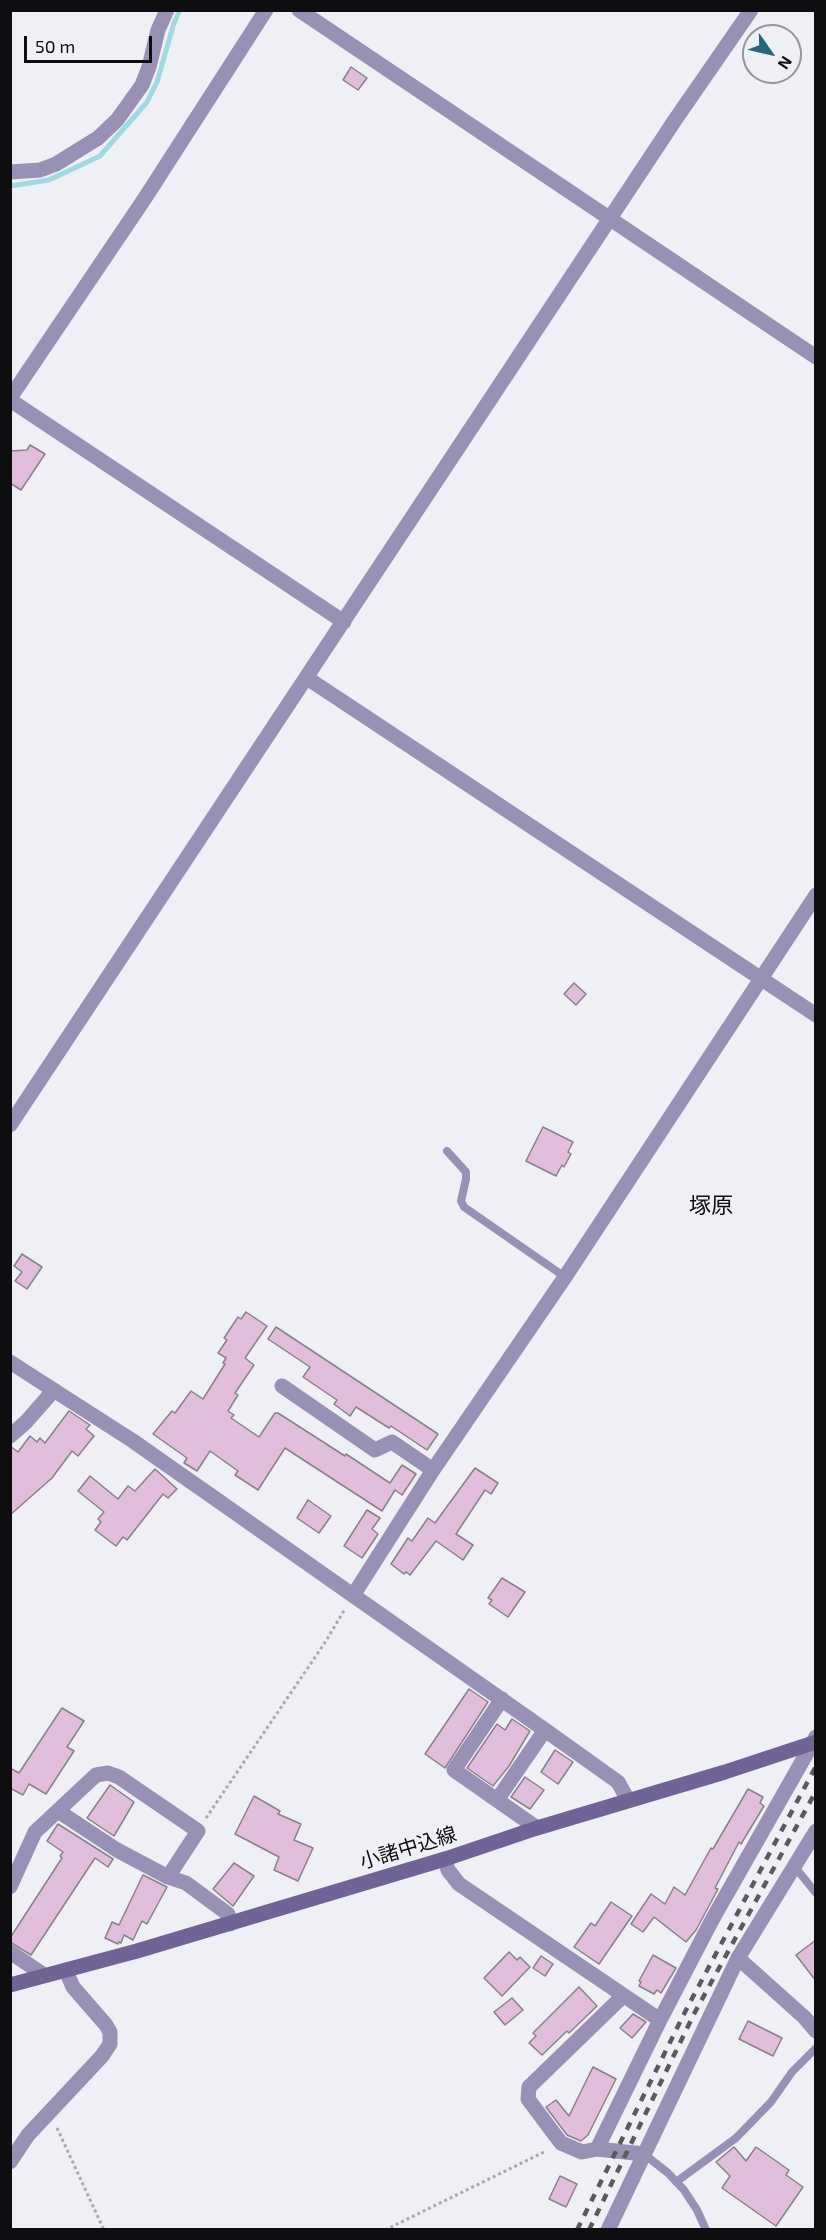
<!DOCTYPE html>
<html>
<head>
<meta charset="utf-8">
<style>
  body { margin:0 }
  #map { position:relative; width:826px; height:2240px; overflow:hidden; background:#efeff6; font-family:"Exo 2",sans-serif }
  canvas { display:block }
  .frame { position:absolute; inset:0; border:12px solid #0e0e11; pointer-events:none }
  .north { position:absolute; left:742px; top:24px; width:60px; height:60px; box-sizing:border-box; background:#efeff6; border:2px solid #95959a; border-radius:50%; rotate:124deg; font-size:16px; font-weight:700; line-height:24px; text-align:center; color:#0e0e11 }
  .north::after { content:''; display:block; margin:auto; width:21px; height:27px; background:#25677a; clip-path:polygon(50% 0,100% 100%,50% 72%,0 100%) }
  .scale { position:absolute; left:24px; top:36px; width:128px; height:27px; box-sizing:border-box; border:3px solid #0e0e11; border-top:0; padding-left:8px; font-size:18px; line-height:21px; white-space:nowrap; color:#0e0e11; -webkit-text-stroke:4px #efeff6; paint-order:stroke }
</style>
</head>
<body>
<div id="map">
<canvas width="826" height="2240"></canvas>
<div class="frame"></div>
<div class="north">N</div>
<div class="scale">50 m</div>
</div>
<script>
const g = document.querySelector('canvas').getContext('2d');
g.lineJoin = 'round';
const shape = rows => new Path2D(rows.map(r => 'M' + r).join(''));
function strokePath(path, color, width, dash) { g.strokeStyle = color; g.lineWidth = width; g.lineCap = dash ? 'butt' : 'round'; g.setLineDash(dash || []); g.stroke(path); }
function fillPath(path, color) { g.fillStyle = color; g.fill(path, 'evenodd'); }
function drawText(font, color, halo, rows, align = 'center') {
  g.font = font + ' "Exo 2","Noto Sans JP",sans-serif'; g.lineWidth = 4.5; g.setLineDash([]); g.textBaseline = 'middle'; g.strokeStyle = halo; g.fillStyle = color; for (const [text, x, y, turn = 0] of rows) {
    g.save(); g.translate(x, y); g.rotate((+turn || 0) * Math.PI / 180); g.textAlign = isNaN(turn) ? turn : align; if (halo) g.strokeText(text, 0, 0); g.fillText(text, 0, 0); g.restore();
  }
}
strokePath(shape([
  [10,186,49,180,100,156,147,102,157,82,174,23,180,10]
]), '#a1d9e2', 5);
const building = shape([
  [351,67,367,78,358,90,343,80,351,67],
  [30,445,45,454,21,490,10,483,10,451,27,450,30,445],
  [574,983,586,994,576,1005,564,994,574,983],
  [543,1127,573,1142,568,1152,571,1154,564,1167,562,1165,556,1176,526,1161,543,1127],
  [22,1254,42,1267,27,1289,15,1281,22,1272,14,1266,22,1254],
  [246,1312,267,1326,245,1358,254,1365,235,1393,238,1395,228,1411,234,1415,231,1418,259,1437,275,1413,278,1413,345,1456,346,1454,390,1483,402,1465,416,1474,402,1495,395,1490,382,1511,285,1448,258,1490,235,1475,238,1471,210,1451,197,1471,184,1463,187,1458,153,1434,172,1411,175,1413,191,1391,203,1399,225,1364,223,1363,226,1358,218,1353,227,1340,224,1338,238,1317,241,1319,246,1312],
  [276,1327,438,1434,427,1450,391,1426,389,1428,356,1407,350,1416,334,1404,337,1400,303,1377,310,1367,268,1339,276,1327],
  [69,1411,90,1425,86,1429,94,1436,78,1456,72,1451,52,1478,10,1515,10,1446,18,1452,30,1436,37,1442,40,1438,45,1443,69,1411],
  [475,1468,498,1483,491,1494,485,1490,456,1534,473,1545,463,1560,436,1541,410,1575,406,1572,404,1574,391,1564,408,1538,412,1541,428,1518,435,1523,475,1468],
  [155,1469,177,1489,168,1498,163,1494,127,1540,123,1537,116,1546,95,1530,101,1522,98,1519,104,1512,78,1491,90,1476,118,1499,128,1486,135,1491,155,1469],
  [308,1500,331,1516,319,1533,297,1518,308,1500],
  [367,1510,380,1518,372,1529,378,1534,362,1558,344,1546,367,1510],
  [502,1578,525,1592,508,1617,489,1604,492,1600,488,1598,502,1578],
  [469,1689,488,1702,445,1768,425,1754,469,1689],
  [62,1708,84,1721,67,1747,74,1751,46,1794,29,1784,23,1795,10,1788,10,1768,19,1773,62,1708],
  [512,1719,530,1731,509,1766,493,1786,467,1768,497,1724,505,1730,512,1719],
  [555,1750,573,1762,558,1784,541,1772,555,1750],
  [525,1777,544,1790,530,1809,511,1797,525,1777],
  [110,1785,134,1802,114,1836,87,1818,110,1785],
  [748,1789,763,1797,760,1803,764,1806,741,1844,739,1842,715,1888,718,1889,696,1930,686,1942,654,1917,643,1932,631,1924,651,1894,665,1904,674,1887,685,1895,711,1848,713,1849,748,1789],
  [254,1796,280,1811,278,1814,301,1824,294,1840,313,1848,298,1881,274,1870,279,1857,235,1834,254,1796],
  [58,1824,113,1859,108,1867,95,1858,31,1955,10,1942,10,1938,62,1858,60,1856,63,1852,47,1841,58,1824],
  [234,1863,254,1876,233,1906,213,1889,234,1863],
  [143,1875,167,1887,147,1924,142,1921,133,1940,124,1935,121,1943,119,1942,118,1944,105,1938,112,1922,119,1925,143,1875],
  [611,1902,632,1916,599,1964,574,1947,591,1923,595,1926,611,1902],
  [816,1940,816,1981,796,1955,816,1940],
  [509,1952,517,1960,520,1957,530,1967,502,1996,484,1978,509,1952],
  [653,1955,676,1968,661,1993,657,1990,654,1994,639,1986,641,1982,639,1981,653,1955],
  [541,1956,553,1964,545,1976,533,1968,541,1956],
  [579,1987,597,2006,569,2033,567,2031,542,2055,529,2043,536,2036,533,2033,579,1987],
  [512,1998,523,2010,505,2025,494,2012,512,1998],
  [633,2014,646,2022,632,2038,620,2028,633,2014],
  [748,2021,782,2038,773,2056,739,2039,748,2021],
  [593,2067,616,2079,588,2135,581,2141,567,2135,546,2107,556,2100,569,2116,593,2067],
  [734,2147,746,2161,756,2147,789,2170,786,2175,803,2187,776,2226,722,2188,730,2176,716,2162,734,2147],
  [560,2176,577,2184,566,2207,549,2199,560,2176]
]);
fillPath(building, '#e2bedd');
strokePath(building, '#888287', 1.5);
strokePath(shape([
  [206,1818,324,1644,345,1609],
  [57,2128,104,2230],
  [385,2230,546,2151]
]), '#a9a9af', 3, [3, 3]);
strokePath(shape([
  [447,1151,466,1172,466,1179,461,1201,464,1207,565,1277],
  [794,1866,816,1893],
  [644,2154,668,2173,684,2190,697,2210,706,2230],
  [676,2182,736,2138,771,2102,792,2072,816,2048]
]), '#9991b5', 8);
strokePath(shape([
  [299,10,816,357],
  [10,172,40,170,56,164,98,138,117,120,142,85,149,67,158,30,167,10],
  [10,398,145,198,266,10],
  [10,400,344,622],
  [307,678,816,1015],
  [10,1125,675,120,751,10],
  [10,1362,133,1441,545,1730,618,1782,628,1800],
  [282,1386,375,1450,392,1442,433,1470],
  [10,1436,26,1422,54,1390],
  [354,1594,433,1470,565,1277,816,895],
  [502,1699,454,1770,537,1828],
  [497,1800,545,1730],
  [58,1811,117,1850,168,1877,186,1883,228,1914,230,1924],
  [445,1859,448,1870,459,1884,660,2020,597,2149,644,2154],
  [10,1887,35,1832,96,1775,108,1773,119,1777,198,1831,168,1877],
  [10,1952,44,1975],
  [738,1958,804,2017,816,2031],
  [660,2020,712,1920,816,1737],
  [597,2149,582,2152,561,2143,528,2099,529,2087,623,1996],
  [10,2162,28,2135,102,2056,110,2044,110,2032,106,2025,73,1987,66,1971]
]), '#9991b5', 15);
strokePath(shape([
  [608,2230,738,1958,816,1831]
]), '#9991b5', 15);
strokePath(shape([
  [10,1985,137,1951,445,1859,537,1828,725,1772,816,1742]
]), '#706497', 15);
strokePath(shape([
  [577,2230,687,2008,816,1766],
  [589,2230,695,2012,816,1791]
]), '#59595e', 4.5, [8, 8]);
drawText('20px', '#0e0e11', '#efeff6', [
  ["小諸中込線",408,1848,-17]
]);
drawText('22px', '#0e0e11', '#efeff6', [
  ["塚原",711,1206]
]);
</script>
</body>
</html>
